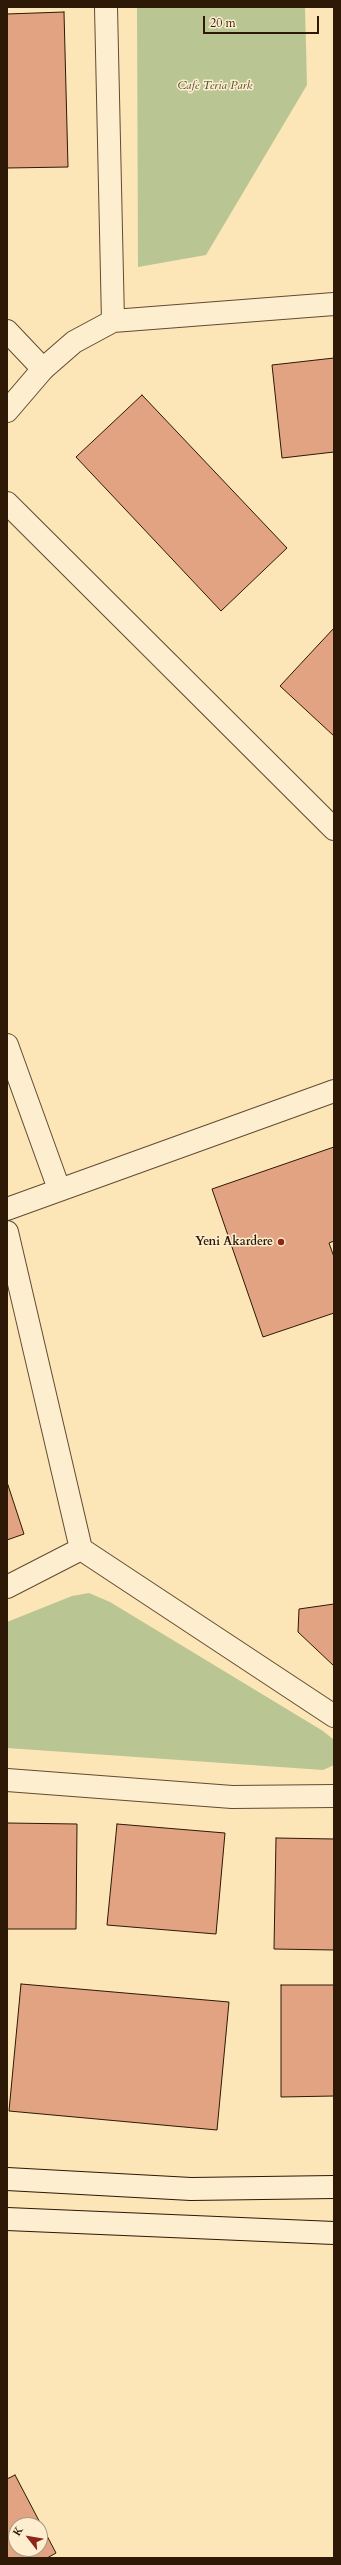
<!DOCTYPE html>
<html>
<head>
<meta charset="utf-8">
<style>
  body { margin:0 }
  #map { position:relative; width:341px; height:2565px; overflow:hidden; background:#fce5b6; font-family:Cardo,serif }
  canvas { display:block }
  .frame { position:absolute; inset:0; border:8px solid #2e1806; pointer-events:none }
  .north { position:absolute; left:8px; top:2517px; width:40px; height:40px; box-sizing:border-box; background:#fdeed0; border:1px solid #aa987f; border-radius:50%; rotate:301deg; font-size:11px; font-weight:700; line-height:16px; text-align:center; color:#2e1806 }
  .north::after { content:''; display:block; margin:auto; width:14px; height:18px; background:#8f2418; clip-path:polygon(50% 0,100% 100%,50% 72%,0 100%) }
  .scale { position:absolute; left:203px; top:16px; width:116px; height:18px; box-sizing:border-box; border:2px solid #2e1806; border-top:0; padding-left:5px; font-size:12px; line-height:14px; white-space:nowrap; color:#2e1806; -webkit-text-stroke:3px #fdeed0; paint-order:stroke }
</style>
</head>
<body>
<div id="map">
<canvas width="341" height="2565"></canvas>
<div class="frame"></div>
<div class="north">K</div>
<div class="scale">20 m</div>
</div>
<script>
const g = document.querySelector('canvas').getContext('2d');
g.lineJoin = 'round';
function fillPath(path, color) { g.fillStyle = color; g.fill(path, 'evenodd'); }
const shape = rows => new Path2D(rows.map(r => 'M' + r).join(''));
function strokePath(path, color, width, dash) { g.strokeStyle = color; g.lineWidth = width; g.lineCap = dash ? 'butt' : 'round'; g.setLineDash(dash || []); g.stroke(path); }
function drawText(font, color, halo, rows, align = 'center') {
  g.font = font + ' Cardo,serif'; g.lineWidth = 3; g.setLineDash([]); g.textBaseline = 'middle'; g.strokeStyle = halo; g.fillStyle = color; for (const [text, x, y, turn = 0] of rows) {
    g.save(); g.translate(x, y); g.rotate((+turn || 0) * Math.PI / 180); g.textAlign = isNaN(turn) ? turn : align; if (halo) g.strokeText(text, 0, 0); g.fillText(text, 0, 0); g.restore();
  }
}
fillPath(shape([
  [137,7,305,7,307,85,206,255,138,267],
  [89,1593,110,1602,323,1731,334,1740,334,1765,323,1770,7,1748,7,1622,72,1596]
]), '#b9c693');
const building = shape([
  [64,12,68,167,7,168,7,14,64,12],
  [334,358,334,452,282,458,272,365,334,358],
  [142,395,287,548,221,611,76,457,142,395],
  [334,628,334,736,280,686,334,628],
  [334,1147,334,1241,329,1243,334,1257,334,1313,263,1337,212,1189,334,1147],
  [7,1482,24,1534,7,1540,7,1482],
  [334,1604,334,1666,298,1632,299,1609,334,1604],
  [7,1823,77,1824,76,1929,7,1929,7,1823],
  [117,1824,225,1833,216,1934,107,1925,117,1824],
  [276,1838,334,1839,334,1950,274,1949,276,1838],
  [21,1984,229,2002,217,2130,9,2111,21,1984],
  [281,1985,334,1985,334,2096,281,2097,281,1985],
  [15,2475,56,2553,47,2558,7,2558,7,2479,15,2475],
  [16,2525,40,2525,40,2549,16,2549,16,2525]
]);
fillPath(building, '#e1a381');
strokePath(building, '#2e1806', 1);
const lane = shape([
  [7,331,43,369]
]);
const street = shape([
  [106,7,113,321],
  [7,411,43,369,74,342,113,321,334,304],
  [7,503,334,829],
  [7,1045,59,1189],
  [7,1209,334,1091],
  [7,1232,81,1549,334,1716],
  [7,1587,81,1549],
  [7,1780,232,1797,334,1796]
]);
const secondary = shape([
  [7,2179,191,2189,334,2187],
  [7,2219,334,2233]
]);
strokePath(lane, '#624b32', 24);
strokePath(street, '#624b32', 24);
strokePath(secondary, '#2e1806', 24);
strokePath(lane, '#fdeed0', 22);
strokePath(street, '#fdeed0', 22);
strokePath(secondary, '#fdeed0', 22);
for (const [x, y, r, color] of [
  [281,1242,4,"#8f2418"]
]) { const dot = new Path2D(); dot.arc(x, y, r, 0, 2 * Math.PI); g.fillStyle = color; g.fill(dot); strokePath(dot, '#fdeed0', 1.5); }
drawText('italic 12px', '#584c30', '#fdeed0', [
  ["Cafe Teria Park",215,86]
]);
drawText('bold 12px', '#2e1806', '#fdeed0', [
  ["Yeni Akardere",273,1242]
], 'right');
</script>
</body>
</html>
